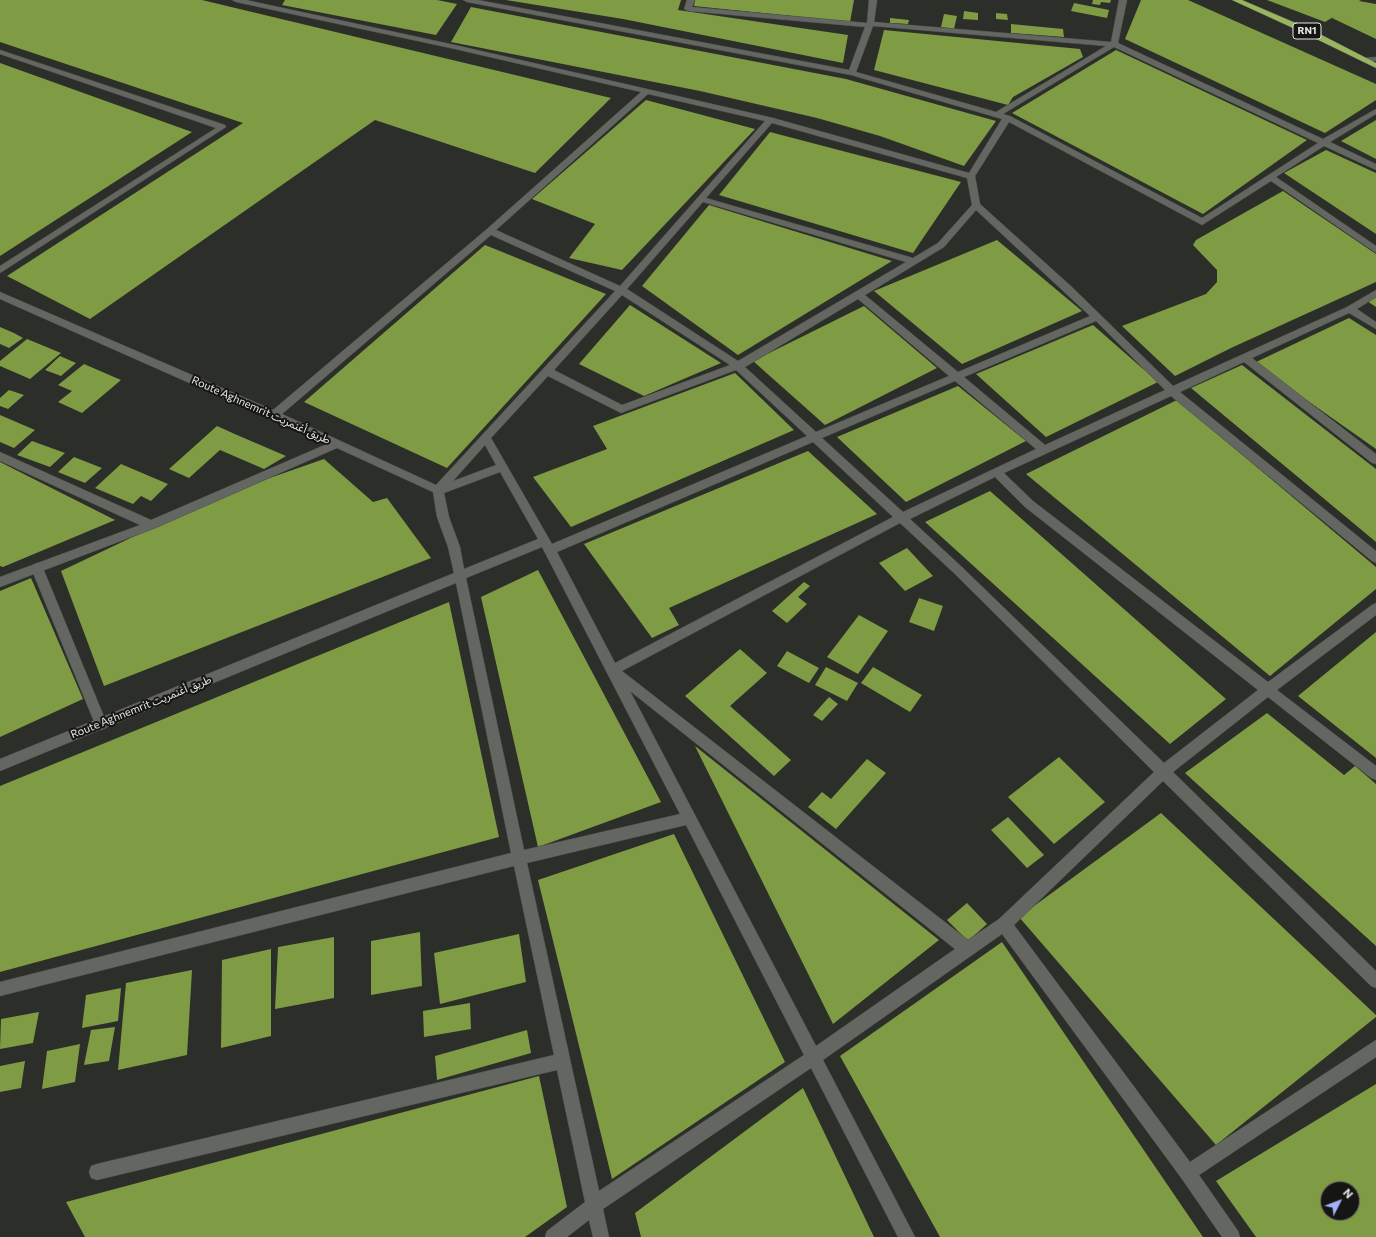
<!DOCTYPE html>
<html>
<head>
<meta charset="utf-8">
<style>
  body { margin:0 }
  #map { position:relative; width:1376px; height:1237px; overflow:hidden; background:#2c2e29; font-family:Commissioner,sans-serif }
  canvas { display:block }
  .north { position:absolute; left:1320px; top:1181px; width:40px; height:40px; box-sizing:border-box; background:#151513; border:1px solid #696967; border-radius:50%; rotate:48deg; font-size:11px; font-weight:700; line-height:16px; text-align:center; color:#e7e8e5 }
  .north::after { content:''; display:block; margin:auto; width:14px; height:18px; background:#a2b2fd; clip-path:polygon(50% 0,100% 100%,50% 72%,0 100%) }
</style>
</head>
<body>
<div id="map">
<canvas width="1376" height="1237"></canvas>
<div class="north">N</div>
</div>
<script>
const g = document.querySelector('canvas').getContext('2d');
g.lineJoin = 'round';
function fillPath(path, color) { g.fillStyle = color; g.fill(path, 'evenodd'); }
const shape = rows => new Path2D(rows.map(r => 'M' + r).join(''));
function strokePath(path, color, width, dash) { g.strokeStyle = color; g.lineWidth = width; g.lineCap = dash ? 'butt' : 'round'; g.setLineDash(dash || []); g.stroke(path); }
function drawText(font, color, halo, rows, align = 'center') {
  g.font = font + ' Commissioner,"Noto Sans Arabic",sans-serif'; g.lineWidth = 4; g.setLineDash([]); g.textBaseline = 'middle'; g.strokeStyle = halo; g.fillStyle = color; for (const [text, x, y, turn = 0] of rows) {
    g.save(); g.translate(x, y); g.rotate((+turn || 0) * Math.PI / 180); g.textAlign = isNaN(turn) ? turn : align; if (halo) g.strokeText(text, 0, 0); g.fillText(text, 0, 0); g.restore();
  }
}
fillPath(shape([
  [0,0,202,0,611,98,535,173,375,120,90,319,7,276,243,123,0,42],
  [285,0,437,0,457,4,436,35,282,5],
  [506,0,681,0,678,10,848,35,843,63,623,19],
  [695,0,854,0,850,22,694,6],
  [1093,0,1111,0,1110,3,1101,2,1100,5,1092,4],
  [1141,0,1188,0,1376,84,1376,100,1325,133,1125,39],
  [1267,0,1361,0,1359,1,1376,4,1376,39,1332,18,1335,16,1325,22],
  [1074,3,1109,10,1107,18,1071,11],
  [471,7,846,79,996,121,964,166,880,136,817,118,700,91,451,42],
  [964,11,978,13,978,20,963,19],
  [996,13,1007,14,1008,20,996,19],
  [944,14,957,16,954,29,941,27],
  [890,18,909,20,908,24,890,23],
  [1011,24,1063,29,1064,37,1011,33],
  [884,30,1080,49,1083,57,1013,97,1008,105,874,70],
  [1116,50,1307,140,1203,214,1012,113],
  [0,63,192,132,0,256],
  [646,100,755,129,622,270,569,258,595,224,532,199],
  [1376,120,1376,159,1341,141],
  [770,132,961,182,913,253,719,195],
  [1326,150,1376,173,1376,234,1284,173],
  [1283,191,1376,254,1376,282,1231,348,1175,376,1122,326,1206,294,1217,282,1217,270,1193,245,1196,240],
  [709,205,892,261,738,355,642,286],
  [997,240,1082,311,962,364,874,291],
  [485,245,606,294,447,468,304,402],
  [1376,296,1376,307,1367,301],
  [630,305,721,363,644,396,579,364],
  [864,306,937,368,825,425,753,361],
  [1349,318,1376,335,1376,449,1254,363],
  [1093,325,1158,382,1046,437,976,374],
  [0,327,14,333,23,338,9,348,0,344],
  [27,339,61,353,30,379,0,366,0,361],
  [60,356,76,363,61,376,45,370],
  [84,364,121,380,82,413,58,402,72,391,58,385],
  [1242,365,1376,469,1376,542,1191,388],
  [735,373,794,430,571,527,533,477,607,449,593,426],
  [958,386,1026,441,906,502,837,437],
  [9,390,24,395,8,409,0,406,0,398],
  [1177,400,1376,567,1376,589,1270,676,1026,474],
  [0,415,35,430,14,448,0,442],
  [217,426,237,435,286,456,264,469,220,450,189,478,169,469],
  [32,441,65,453,50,467,17,455],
  [808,451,877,514,669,608,679,625,652,638,584,544],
  [74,457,102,468,85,483,58,472],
  [324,459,373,502,387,498,431,558,104,686,61,571,221,495],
  [0,462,115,520,3,567,0,566],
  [121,464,168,484,151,501,141,496,133,504,95,488],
  [990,491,1226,699,1170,744,925,522],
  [907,548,933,576,905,591,879,563],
  [538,570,661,802,538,847,481,597],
  [31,578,83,699,0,737,0,591],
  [804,582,810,586,798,597,807,604,787,623,772,611],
  [919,598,943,606,934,631,909,622],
  [449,602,499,837,0,972,0,786],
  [859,615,888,631,858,674,827,657],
  [1376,632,1376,758,1298,696],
  [740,649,767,673,730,706,791,760,774,776,685,696],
  [787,651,819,668,809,683,777,666],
  [826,667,858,683,847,701,815,685],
  [873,667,922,695,910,712,861,683],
  [829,697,838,704,822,721,813,715],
  [1267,713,1344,775,1355,766,1376,784,1376,946,1185,773],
  [695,746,939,940,833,1024],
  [1059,757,1105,802,1054,844,1008,797],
  [867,759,886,773,836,829,808,807,822,792,831,799],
  [1161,813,1376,1015,1376,1017,1216,1145,1019,917],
  [1008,817,1044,855,1027,868,991,830],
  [674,834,785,1062,612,1179,538,880],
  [967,903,987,924,968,941,947,920],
  [420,932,422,986,371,995,371,941],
  [519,934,526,982,440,1004,434,953],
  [334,937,334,998,275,1009,278,947],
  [1002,942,1203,1237,940,1237,840,1056],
  [271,949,271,1036,221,1048,222,960],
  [192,970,187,1055,118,1070,126,983],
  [121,988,118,1021,82,1028,86,995],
  [470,1003,471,1029,424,1037,423,1011],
  [39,1012,33,1043,0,1049,1,1019],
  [115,1027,109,1061,84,1065,91,1030],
  [527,1030,531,1053,437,1080,435,1056],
  [80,1044,75,1082,42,1089,47,1051],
  [25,1061,21,1088,0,1092,0,1066],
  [539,1076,567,1207,525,1237,85,1237,66,1202],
  [1376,1084,1376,1237,1256,1237,1216,1181],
  [1328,1189,1352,1189,1352,1213,1328,1213],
  [803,1088,874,1237,641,1237,635,1213]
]), '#7f9b44');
const lane = shape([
  [37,563,41,565,43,568,107,724,106,728,101,730,96,728,95,724,31,568,33,565,37,563]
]);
const street = shape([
  [232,0,246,0,455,45,647,89,773,118,969,173,1002,119,851,75,467,2,463,0,478,0,849,70,865,27,688,11,684,9,687,0,695,0,692,7,867,23,869,0,877,0,874,22,1111,42,1119,0,1127,0,1118,43,1323,139,1376,109,1376,114,1330,142,1376,164,1376,170,1324,146,1276,177,1376,246,1376,253,1271,181,1202,225,1009,122,975,176,980,204,1073,288,1173,386,1347,307,1376,290,1376,297,1357,309,1376,322,1376,329,1349,313,1252,358,1376,454,1376,464,1372,463,1244,362,1180,392,1376,551,1376,563,1372,561,1171,396,1004,473,1033,501,1268,682,1372,605,1376,603,1376,615,1277,690,1376,766,1376,780,1371,778,1268,697,1173,772,1376,971,1376,988,1371,986,1163,781,1014,925,1190,1162,1376,1040,1376,1057,1199,1175,1238,1231,1240,1237,1222,1237,1182,1179,1002,934,823,1060,915,1237,898,1237,811,1068,603,1209,609,1237,593,1237,589,1220,567,1237,545,1237,547,1231,585,1202,557,1070,97,1180,91,1178,89,1172,91,1166,97,1164,554,1055,514,866,0,996,0,982,511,853,456,583,0,771,0,759,454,573,448,547,437,517,433,492,337,448,155,528,0,587,0,577,140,525,0,461,0,452,151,520,327,444,0,299,0,292,273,410,487,229,641,92,455,49,236,2,232,0],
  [873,26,1106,46,996,112,856,72,873,26],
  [1114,47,1318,143,1202,218,1010,116,1003,114,1114,47],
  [648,94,765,121,620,286,496,230,648,94],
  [772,123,967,178,972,205,938,243,913,258,706,198,772,123],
  [703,202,906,262,738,361,627,289,703,202],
  [976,210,1090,316,958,372,865,295,944,247,976,210],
  [491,235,615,291,436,485,282,414,491,235],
  [622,295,730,365,622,405,554,370,622,295],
  [858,299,949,376,816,432,745,367,858,299],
  [1096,321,1165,390,1045,445,964,377,1096,321],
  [736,370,807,436,552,544,491,438,548,376,621,413,736,370],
  [955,381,1036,449,903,512,822,438,955,381],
  [813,442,893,517,615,663,557,552,813,442],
  [485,445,496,465,453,481,485,445],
  [500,472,538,539,464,569,460,547,449,517,444,493,500,472],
  [995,477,1025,507,1258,690,1164,763,963,568,910,519,995,477],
  [900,523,955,574,1154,772,999,919,968,940,622,671,900,523],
  [542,547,680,814,524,850,466,578,542,547],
  [630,691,955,949,816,1046,630,691],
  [686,825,804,1055,599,1191,527,863,686,825],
  [0,50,225,125,226,127,0,273,0,266,216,128,0,54,0,50],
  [1376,57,1376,61,1364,62,1360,60,1364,58,1376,57]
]);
const highway = shape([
  [1232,0,1242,0,1312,30,1376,63,1376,68,1306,34,1232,0]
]);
strokePath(lane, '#4b4d48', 1);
strokePath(street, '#4b4d48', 1);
strokePath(highway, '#4b4d48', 1);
fillPath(lane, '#646661');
fillPath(street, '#646661');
fillPath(highway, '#99b560');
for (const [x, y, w] of [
  [1307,31,28]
]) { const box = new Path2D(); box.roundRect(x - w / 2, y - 8, w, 16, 3); g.fillStyle = '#151513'; g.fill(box); strokePath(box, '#e7e8e5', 1); }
drawText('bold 10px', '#e7e8e5', null, [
  ["RN1",1307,31]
]);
drawText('11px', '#e7e8e5', '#151513', [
  ["Route Aghnemrit طريق أغنمريت",261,410,24],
  ["Route Aghnemrit طريق أغنمريت",141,707,-22]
]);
</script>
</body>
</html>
